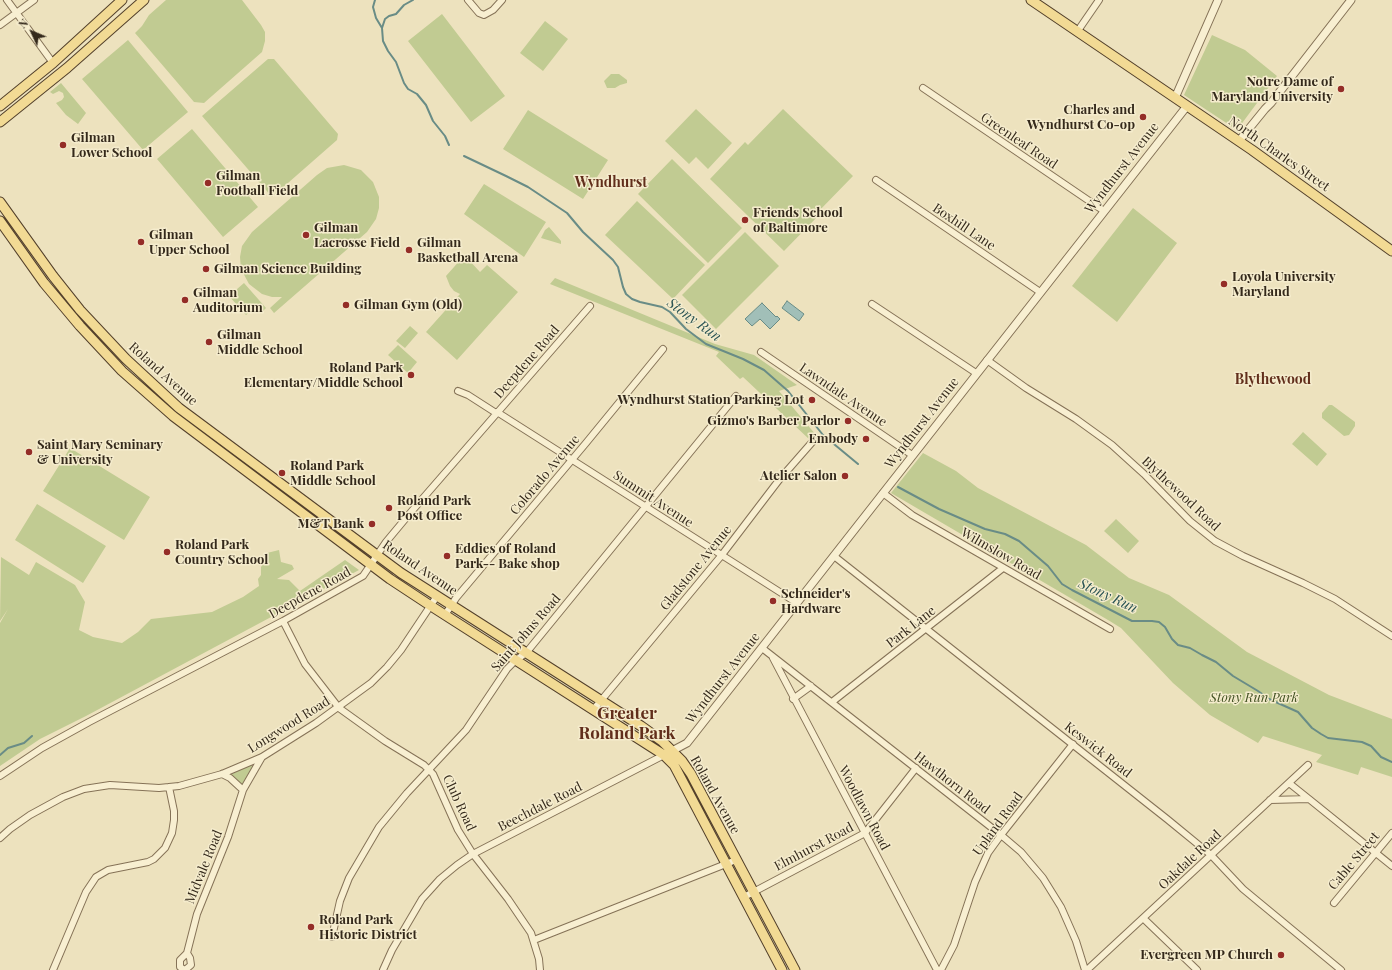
<!DOCTYPE html>
<html>
<head>
<meta charset="utf-8">
<style>
  body { margin:0 }
  #map { position:relative; width:1392px; height:970px; overflow:hidden; background:#ede2be; font-family:"Playfair Display",serif }
  canvas { display:block }
  .north { position:absolute; left:12px; top:12px; width:40px; height:40px; -webkit-text-stroke:3px #f5eccd; paint-order:stroke; rotate:314deg; font-size:11px; font-weight:700; line-height:16px; text-align:center; color:#34291b }
  .north::after { content:''; display:block; margin:auto; width:14px; height:18px; background:#34291b; clip-path:polygon(50% 0,100% 100%,50% 72%,0 100%) }
</style>
</head>
<body>
<div id="map">
<canvas width="1392" height="970"></canvas>
<div class="north">N</div>
</div>
<script>
const g = document.querySelector('canvas').getContext('2d');
g.lineJoin = 'round';
function fillPath(path, color) { g.fillStyle = color; g.fill(path, 'evenodd'); }
const shape = rows => new Path2D(rows.map(r => 'M' + r).join(''));
function strokePath(path, color, width, dash) { g.strokeStyle = color; g.lineWidth = width; g.lineCap = dash ? 'butt' : 'round'; g.setLineDash(dash || []); g.stroke(path); }
function drawText(font, color, halo, rows, align = 'center') {
  g.font = font + ' "Playfair Display",serif'; g.lineWidth = 3; g.setLineDash([]); g.textBaseline = 'middle'; g.strokeStyle = halo; g.fillStyle = color; for (const [text, x, y, turn = 0] of rows) {
    g.save(); g.translate(x, y); g.rotate((+turn || 0) * Math.PI / 180); g.textAlign = isNaN(turn) ? turn : align; if (halo) g.strokeText(text, 0, 0); g.fillText(text, 0, 0); g.restore();
  }
}
fillPath(shape([
  [166,0,242,0,261,25,265,32,265,41,262,52,204,103,194,102,135,33,142,26,149,15],
  [442,14,505,96,471,122,408,41],
  [545,21,568,39,543,71,520,53],
  [1212,35,1245,50,1277,76,1237,130,1184,95],
  [128,40,188,112,143,150,82,79],
  [268,59,274,59,338,134,337,140,272,197,202,116],
  [611,74,619,74,627,80,627,83,620,85,615,88,607,88,604,81],
  [61,83,86,113,78,124,66,115,56,103,62,100,64,97,63,93,59,91,53,94,50,92],
  [696,109,732,143,708,169,696,157,689,164,665,141],
  [783,109,853,176,818,212,820,214,784,251,710,179,745,142,748,145],
  [528,110,608,160,583,199,503,149],
  [192,129,258,207,223,237,157,159],
  [672,159,742,228,708,263,638,194],
  [344,165,361,170,373,182,379,197,379,208,376,219,367,232,274,313,270,308,282,297,272,297,262,294,249,284,241,269,240,257,242,246,252,232,317,175,327,168],
  [484,184,546,222,524,257,464,214],
  [637,201,705,265,673,299,605,235],
  [1133,208,1177,243,1117,322,1072,286],
  [549,227,561,241,561,244,541,238,545,230],
  [745,232,779,266,716,329,682,295],
  [462,258,467,258,480,272,487,265,518,292,457,360,426,332,460,294,454,291,450,286,446,276],
  [555,278,715,344,754,355,797,385,779,391,816,435,810,440,743,377,740,379,716,356,719,352,550,284],
  [244,283,266,308,262,312,257,306,246,315,229,296],
  [410,326,418,333,405,348,396,341],
  [398,345,417,362,408,373,388,355],
  [1329,405,1332,405,1355,422,1355,426,1349,435,1344,436,1322,418,1322,413],
  [1303,432,1327,454,1317,466,1292,444],
  [70,448,150,497,124,540,43,491],
  [923,453,956,471,978,488,1086,545,1129,578,1169,595,1247,652,1329,695,1392,719,1392,777,1361,767,1358,775,1316,762,1322,755,1263,736,1258,743,1210,715,1173,683,1121,628,1108,620,891,493],
  [37,504,106,546,83,583,15,540],
  [1116,519,1139,541,1128,553,1104,531],
  [279,550,281,562,292,565,294,569,277,579,289,580,300,591,345,560,359,570,86,716,40,739,0,766,0,623,8,609,0,621,1,557,29,575,36,562,75,585,85,602,79,630,93,637,122,643,138,632,151,619,212,612,243,597,259,586,258,579,261,575,261,567,268,556,267,553],
  [251,765,253,766,242,786,231,775,233,772]
]), '#c1cb92');
const water = shape([
  [787,301,804,314,799,321,782,308,787,301],
  [762,303,776,317,777,316,780,319,770,329,760,319,752,326,745,319,762,303]
]);
fillPath(water, '#a1bfb8');
strokePath(water, '#698c86', 1);
strokePath(shape([
  [375,0,373,7,376,18,382,28,383,41,388,51,396,62,404,83,408,89,417,94,426,105,433,121,445,136,449,145],
  [382,28,385,19,389,16,396,14,404,5,413,0],
  [464,156,506,176,528,187,567,213,583,232,613,260,618,267,623,287,626,294,632,299,640,302,662,307,670,312,686,329,706,344,743,359,764,370,788,391,823,435,858,464],
  [898,487,939,509,985,529,1005,534,1019,541,1048,566,1062,584,1072,590,1132,621,1152,621,1159,622,1165,627,1172,639,1178,645,1190,648,1202,655,1216,662,1233,676,1258,691,1269,699,1298,712,1312,728,1321,734,1328,738,1362,742,1371,746,1381,757,1392,762],
  [0,755,8,748,24,743,32,736]
]), '#698c86', 2);
const minor = shape([
  [7,0,53,63],
  [468,0,479,13,484,15,493,10,502,0],
  [0,25,34,0],
  [1077,32,1099,0],
  [923,88,1104,211],
  [876,180,1040,292],
  [872,304,976,373],
  [761,352,912,455],
  [987,360,1026,388,1076,419,1112,445,1144,474,1190,521,1215,541,1243,556,1303,583,1335,599,1392,636],
  [458,391,468,395,496,413],
  [497,412,797,603],
  [883,493,912,515,1110,629],
  [834,556,1167,819,1211,855,1243,889,1341,970],
  [445,615,456,598,586,443,663,349],
  [283,621,305,664,339,708,385,741,424,765,433,774,458,830,473,854,508,899,531,933,539,959,540,970],
  [762,648,1001,835,1021,852,1043,878,1061,907,1076,941,1085,970],
  [773,658,937,970],
  [793,699,811,686],
  [832,702,1003,568],
  [594,709,721,556,779,480,814,440],
  [222,774,230,778,243,790],
  [0,776,42,748,89,722,283,621,363,576,386,542,411,512,590,306],
  [1289,783,1309,799],
  [1270,800,1309,799,1392,866],
  [0,838,10,829,30,815,63,797,84,789,110,785,159,788,179,786,222,774,262,757,316,723,371,683,387,667,401,650,437,596],
  [744,897,865,833,916,768],
  [1334,903,1392,833],
  [1143,918,1197,970],
  [332,937,340,901,349,878,379,827,407,793,466,730,507,669,516,660,526,653,736,396],
  [534,940,736,860],
  [187,953,190,958,191,965,185,970,180,967,180,960,187,953,197,914,228,837,243,790,262,757],
  [53,970,86,892,96,877,108,870,148,862,154,859,165,848,172,833,174,820,174,811,169,787],
  [383,970,392,950,422,899,440,879,457,865,473,854,664,755],
  [941,970,954,945,975,882,988,853,1001,835,1073,744],
  [1087,970,1308,765]
]);
const tertiary = shape([
  [1175,98,1218,0],
  [1239,141,1265,109,1271,103,1351,0],
  [668,753,687,743,1187,106]
]);
const primary = shape([
  [1031,0,1252,150,1392,251],
  [0,106,53,63,122,0],
  [0,122,67,68,144,0],
  [0,202,53,276,80,310,126,359,179,408,401,573,641,726,662,741,682,761,691,774,795,970],
  [0,221,44,283,80,326,122,371,173,416,390,579,431,606,664,755,674,765,782,970]
]);
strokePath(minor, '#857257', 8);
strokePath(tertiary, '#857257', 9);
strokePath(primary, '#53402b', 11);
strokePath(minor, '#f8efd1', 6);
strokePath(tertiary, '#f8efd1', 7);
strokePath(primary, '#f2da94', 9);
for (const [x, y, r, color] of [
  [1341,89,4,"#942d27"],
  [1143,117,4,"#942d27"],
  [63,145,4,"#942d27"],
  [208,183,4,"#942d27"],
  [745,220,4,"#942d27"],
  [306,235,4,"#942d27"],
  [141,242,4,"#942d27"],
  [409,250,4,"#942d27"],
  [206,269,4,"#942d27"],
  [1224,284,4,"#942d27"],
  [185,300,4,"#942d27"],
  [346,305,4,"#942d27"],
  [209,342,4,"#942d27"],
  [411,375,4,"#942d27"],
  [812,400,4,"#942d27"],
  [848,421,4,"#942d27"],
  [866,439,4,"#942d27"],
  [29,452,4,"#942d27"],
  [282,473,4,"#942d27"],
  [845,476,4,"#942d27"],
  [389,508,4,"#942d27"],
  [372,524,4,"#942d27"],
  [167,552,4,"#942d27"],
  [447,556,4,"#942d27"],
  [773,601,4,"#942d27"],
  [311,927,4,"#942d27"],
  [1281,955,4,"#942d27"]
]) { const dot = new Path2D(); dot.arc(x, y, r, 0, 2 * Math.PI); g.fillStyle = color; g.fill(dot); strokePath(dot, '#f5eccd', 1.5); }
drawText('bold 13px', '#34291b', '#f5eccd', [
  ["Notre Dame of",1333,82,"right"],
  ["Maryland University",1333,97,"right"],
  ["Charles and",1135,110,"right"],
  ["Wyndhurst Co-op",1135,125,"right"],
  ["Gilman",71,138],
  ["Lower School",71,153],
  ["Gilman",216,176],
  ["Football Field",216,191],
  ["Friends School",753,213],
  ["of Baltimore",753,228],
  ["Gilman",314,228],
  ["Lacrosse Field",314,243],
  ["Gilman",149,235],
  ["Upper School",149,250],
  ["Gilman",417,243],
  ["Basketball Arena",417,258],
  ["Gilman Science Building",214,269],
  ["Loyola University",1232,277],
  ["Maryland",1232,292],
  ["Gilman",193,293],
  ["Auditorium",193,308],
  ["Gilman Gym (Old)",354,305],
  ["Gilman",217,335],
  ["Middle School",217,350],
  ["Roland Park",403,368,"right"],
  ["Elementary/Middle School",403,383,"right"],
  ["Wyndhurst Station Parking Lot",804,400,"right"],
  ["Gizmo's Barber Parlor",840,421,"right"],
  ["Embody",858,439,"right"],
  ["Saint Mary Seminary",37,445],
  ["& University",37,460],
  ["Roland Park",290,466],
  ["Middle School",290,481],
  ["Atelier Salon",837,476,"right"],
  ["Roland Park",397,501],
  ["Post Office",397,516],
  ["M&T Bank",364,524,"right"],
  ["Roland Park",175,545],
  ["Country School",175,560],
  ["Eddies of Roland",455,549],
  ["Park-- Bake shop",455,564],
  ["Schneider's",781,594],
  ["Hardware",781,609],
  ["Roland Park",319,920],
  ["Historic District",319,935],
  ["Evergreen MP Church",1273,955,"right"]
], 'left');
drawText('13px', '#34291b', '#f5eccd', [
  ["Greenleaf Road",1019,141,34],
  ["North Charles Street",1279,154,35],
  ["Wyndhurst Avenue",1122,168,-52],
  ["Boxhill Lane",964,227,34],
  ["Deepdene Road",527,362,-49],
  ["Roland Avenue",163,374,42],
  ["Lawndale Avenue",843,395,34],
  ["Wyndhurst Avenue",922,423,-52],
  ["Colorado Avenue",545,475,-50],
  ["Blythewood Road",1181,494,43],
  ["Summit Avenue",653,499,33],
  ["Wilmslow Road",1001,554,30],
  ["Roland Avenue",420,568,34],
  ["Gladstone Avenue",696,568,-51],
  ["Deepdene Road",310,593,-29],
  ["Park Lane",911,627,-38],
  ["Saint Johns Road",526,633,-49],
  ["Wyndhurst Avenue",723,678,-52],
  ["Longwood Road",289,725,-32],
  ["Keswick Road",1098,750,38],
  ["Hawthorn Road",952,783,38],
  ["Roland Avenue",715,795,61],
  ["Club Road",459,803,65],
  ["Beechdale Road",540,807,-27],
  ["Woodlawn Road",864,808,62],
  ["Upland Road",998,824,-54],
  ["Elmhurst Road",814,847,-28],
  ["Oakdale Road",1190,860,-43],
  ["Cable Street",1354,861,-50],
  ["Midvale Road",204,867,-68]
]);
drawText('italic 13px', '#425122', '#f5eccd', [
  ["Stony Run Park",1254,698]
]);
drawText('bold 14px', '#612e1b', '#f5eccd', [
  ["Wyndhurst",611,183],
  ["Blythewood",1273,380]
]);
drawText('italic 14px', '#2b5454', '#f5eccd', [
  ["Stony Run",694,320,36],
  ["Stony Run",1108,596,25]
]);
drawText('bold 17px', '#612e1b', '#f5eccd', [
  ["Greater",627,714],
  ["Roland Park",627,734]
]);
</script>
</body>
</html>
